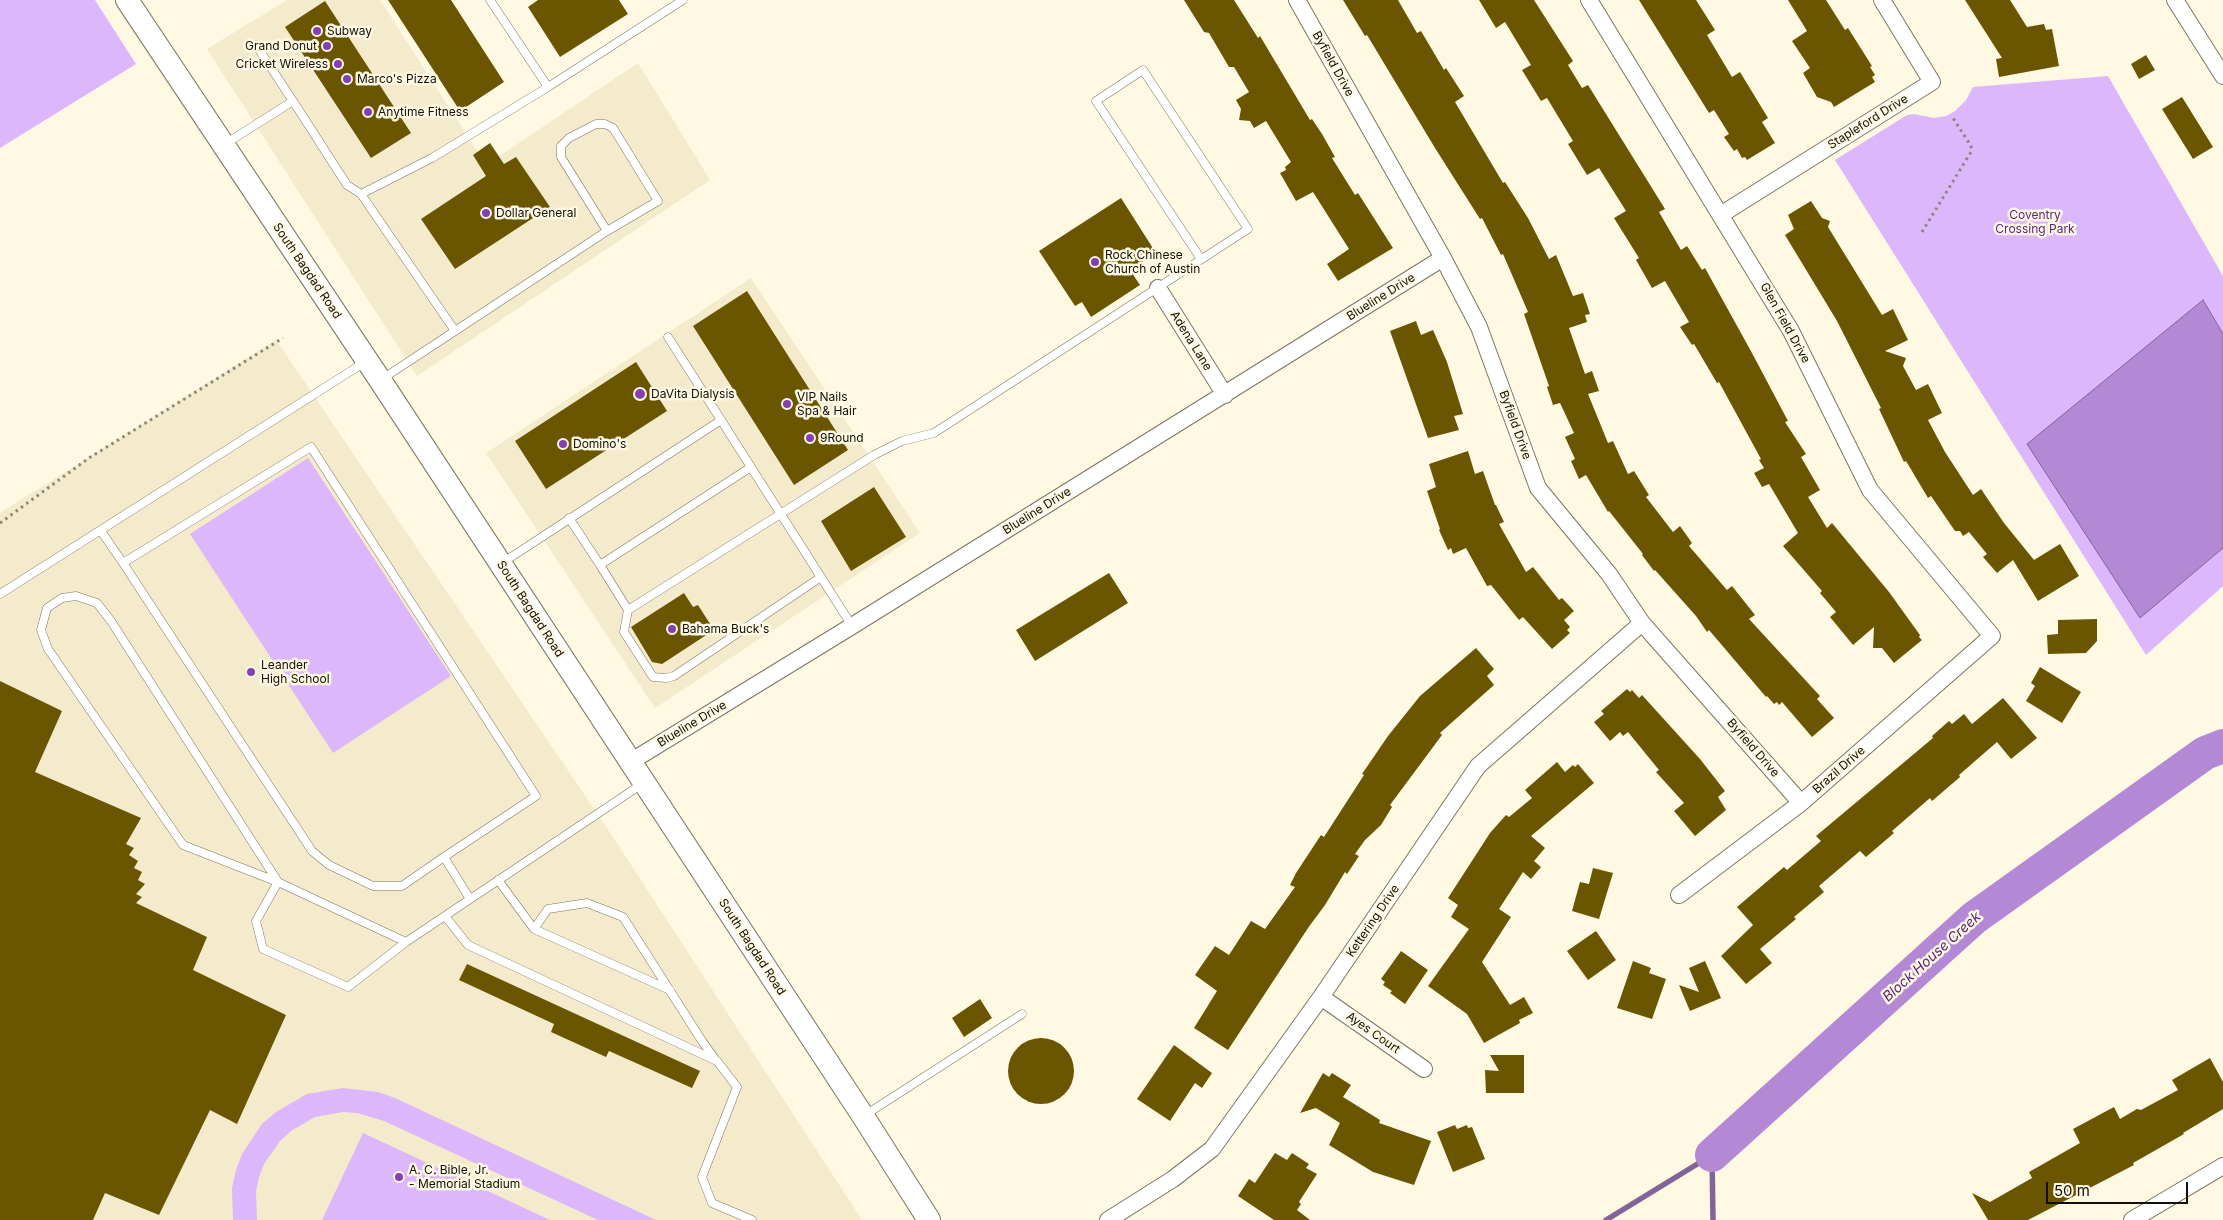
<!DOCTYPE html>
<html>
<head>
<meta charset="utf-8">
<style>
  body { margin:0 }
  #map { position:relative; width:2223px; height:1220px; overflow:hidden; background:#fff8e2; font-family:Inter,sans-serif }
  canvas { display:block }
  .scale { position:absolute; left:2046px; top:1182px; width:142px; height:22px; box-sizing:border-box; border:2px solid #110f07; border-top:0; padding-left:6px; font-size:15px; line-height:18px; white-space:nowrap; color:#110f07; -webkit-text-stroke:4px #fff8e2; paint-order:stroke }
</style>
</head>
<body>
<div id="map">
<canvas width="2223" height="1220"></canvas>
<div class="scale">50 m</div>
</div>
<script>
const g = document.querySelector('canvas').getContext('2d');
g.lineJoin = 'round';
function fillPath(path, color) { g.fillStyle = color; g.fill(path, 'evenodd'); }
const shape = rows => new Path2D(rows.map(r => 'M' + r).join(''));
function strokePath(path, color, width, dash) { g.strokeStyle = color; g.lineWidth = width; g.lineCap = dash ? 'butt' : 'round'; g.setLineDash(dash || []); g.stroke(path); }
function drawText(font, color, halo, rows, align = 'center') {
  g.font = font + ' Inter,sans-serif'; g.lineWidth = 5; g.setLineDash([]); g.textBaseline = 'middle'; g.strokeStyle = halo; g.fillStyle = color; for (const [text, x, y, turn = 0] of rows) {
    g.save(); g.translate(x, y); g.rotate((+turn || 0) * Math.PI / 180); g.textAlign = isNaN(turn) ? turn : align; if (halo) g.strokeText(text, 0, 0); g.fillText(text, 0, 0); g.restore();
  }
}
fillPath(shape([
  [287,0,380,0,486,165,638,63,710,180,417,376,207,49],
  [751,278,920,533,655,708,486,453],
  [276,340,609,831,862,1220,0,1220,0,513]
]), '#f4ebcd');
fillPath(shape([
  [0,0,95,0,136,64,0,148],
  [2108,76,2223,276,2223,586,2146,655,1835,160,1907,115,1914,114,1934,118,1946,116,1955,111,1966,100,1973,87],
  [308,458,451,676,333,753,190,534],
  [343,1088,378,1092,395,1098,656,1220,598,1220,384,1121,357,1113,343,1112,315,1117,291,1131,280,1141,264,1164,259,1177,256,1191,257,1220,233,1220,232,1188,236,1170,242,1154,262,1124,276,1112,307,1094],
  [363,1133,550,1220,322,1220]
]), '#dcb7fb');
const water = shape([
  [2203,300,2223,334,2223,548,2140,618,2027,444,2203,300]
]);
fillPath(water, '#b389d6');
strokePath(water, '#826498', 1);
strokePath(shape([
  [1712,1155,1713,1220],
  [1606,1220,1712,1155]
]), '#826498', 5.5);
strokePath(shape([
  [1712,1155,1974,918,2205,753,2223,746]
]), '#b389d6', 34);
fillPath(shape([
  [388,0,451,0,504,82,460,111],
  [538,0,619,0,628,14,560,57,528,7],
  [1184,0,1234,0,1258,38,1260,36,1310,120,1312,119,1322,134,1335,157,1332,158,1355,195,1358,193,1393,248,1338,281,1327,264,1349,249,1313,192,1296,201,1280,173,1286,170,1285,167,1291,162,1266,121,1254,128,1250,121,1239,120,1241,109,1236,100,1249,92,1234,67,1229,67,1209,33,1204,32],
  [1343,0,1398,0,1417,33,1421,31,1444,70,1446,68,1464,96,1455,102,1503,183,1505,182,1528,218,1549,259,1556,255,1573,296,1583,293,1590,314,1585,315,1587,322,1569,328,1585,374,1592,371,1599,391,1588,394,1608,443,1613,441,1628,474,1634,471,1649,495,1646,497,1673,532,1680,526,1692,543,1689,546,1727,590,1732,586,1755,615,1749,619,1820,696,1817,699,1834,718,1812,737,1782,702,1779,705,1777,702,1774,704,1767,696,1766,697,1709,630,1707,632,1696,616,1655,570,1654,571,1642,555,1643,554,1609,511,1608,512,1586,475,1579,479,1571,461,1575,459,1565,437,1574,433,1560,403,1553,405,1547,387,1549,386,1524,314,1528,312,1503,254,1501,255,1482,218,1480,219,1435,148,1367,35,1365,36],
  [1479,0,1534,0,1573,61,1568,65,1582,88,1588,85,1665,209,1659,212,1681,250,1687,246,1702,270,1705,268,1752,353,1788,421,1785,422,1806,454,1801,457,1820,490,1808,497,1827,528,1832,523,1889,592,1920,635,1919,637,1922,640,1894,663,1882,648,1873,648,1874,627,1853,645,1830,617,1836,612,1820,593,1822,591,1783,546,1798,533,1769,484,1762,487,1754,473,1764,468,1759,460,1761,459,1719,382,1717,383,1694,344,1692,345,1680,327,1689,322,1665,281,1652,288,1636,260,1639,258,1614,218,1626,211,1599,168,1587,175,1568,144,1573,141,1547,98,1541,101,1522,70,1531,65,1505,22,1496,28],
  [1639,0,1696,0,1715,30,1707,35,1732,77,1740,72,1768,118,1762,122,1775,143,1747,160,1745,157,1742,158,1737,149,1734,151,1724,137,1729,134,1714,110,1709,113],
  [1788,0,1826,0,1845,30,1848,28,1872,66,1870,67,1875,75,1872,77,1875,82,1834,107,1831,102,1817,97,1803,73,1810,68,1792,41,1807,31],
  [1965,0,2010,0,2027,27,2044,24,2046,30,2052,29,2059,66,1999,77,1996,59,2002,58],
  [325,1,411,133,371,158,285,27],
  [2146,55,2155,70,2139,79,2131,64],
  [2182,97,2213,147,2193,159,2162,109],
  [490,143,504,164,516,157,550,207,455,269,421,219,486,176,473,155],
  [1121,198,1156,253,1130,270,1140,285,1091,317,1082,302,1075,306,1039,251],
  [1811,201,1822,218,1830,221,1828,227,1882,315,1893,309,1908,340,1885,351,1906,358,1903,366,1916,390,1928,384,1942,413,1928,420,1945,452,1973,495,1981,489,2004,523,2034,560,2060,544,2079,576,2038,601,2013,560,1997,573,1983,557,1987,554,1969,532,1963,536,1960,531,1955,531,1931,496,1928,498,1906,461,1904,462,1879,409,1881,408,1837,321,1785,235,1794,229,1788,215],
  [747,291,848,450,794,485,693,326],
  [1416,321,1421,335,1433,330,1447,362,1463,414,1454,416,1459,430,1428,438,1390,331],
  [636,362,667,411,546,489,515,441],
  [1468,451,1475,474,1483,471,1495,505,1496,505,1504,522,1499,524,1526,572,1533,567,1559,600,1562,598,1574,611,1564,620,1570,627,1567,630,1570,633,1552,649,1523,617,1519,620,1491,585,1487,586,1466,548,1453,554,1451,548,1448,550,1439,530,1440,529,1427,491,1436,487,1429,464],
  [874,487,906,537,851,571,821,521],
  [1109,573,1128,603,1035,661,1016,630],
  [684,593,693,607,698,605,714,630,662,664,652,662,631,627],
  [2097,619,2097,641,2086,653,2048,654,2047,635,2058,634,2058,620],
  [1476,648,1494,669,1487,676,1494,685,1440,733,1442,735,1390,805,1392,807,1381,825,1365,840,1355,854,1359,856,1347,874,1345,872,1325,905,1308,928,1228,1050,1194,1028,1217,991,1195,975,1215,946,1229,955,1251,921,1265,929,1295,887,1290,885,1296,873,1321,835,1324,837,1364,775,1362,774,1388,736,1420,696],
  [2040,667,2081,692,2062,723,2026,701,2035,686,2031,683],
  [0,681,62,711,35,772,141,818,126,844,134,848,129,855,138,861,134,868,142,872,138,880,145,884,136,894,142,897,136,903,207,937,193,970,286,1015,237,1124,210,1110,159,1215,105,1193,93,1220,0,1220],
  [1627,689,1630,692,1632,690,1639,698,1642,695,1700,759,1725,791,1718,797,1726,810,1695,836,1674,811,1684,803,1656,772,1659,770,1628,732,1623,736,1620,732,1610,741,1594,722,1604,714,1601,711],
  [2003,698,2037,738,2011,759,1997,742,1959,775,1960,777,1932,801,1930,798,1892,831,1894,833,1866,857,1860,851,1819,886,1824,892,1794,917,1796,919,1760,949,1772,963,1746,984,1721,956,1753,925,1737,907,1784,867,1787,870,1821,841,1816,836,1933,738,1932,736,1949,721,1952,724,1964,714,1972,724],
  [1557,762,1565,772,1573,765,1575,767,1578,764,1594,783,1531,836,1545,848,1534,861,1541,867,1531,879,1523,872,1499,909,1511,917,1482,962,1510,1005,1524,997,1533,1013,1519,1020,1520,1023,1484,1043,1467,1014,1428,986,1469,929,1451,917,1458,905,1448,898,1490,833,1506,815,1509,817,1532,798,1525,790],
  [1593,868,1613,873,1599,919,1572,911,1580,882,1589,884],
  [1596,931,1616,960,1588,980,1567,951],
  [1401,951,1428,970,1405,1004,1390,993,1392,991,1383,985,1385,982,1381,979],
  [1633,961,1651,968,1649,973,1666,979,1652,1019,1617,1008],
  [1705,961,1721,998,1690,1011,1679,985,1699,992,1689,968],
  [467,964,700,1071,692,1088,609,1051,606,1057,551,1032,554,1024,459,980],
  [980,999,992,1018,964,1037,952,1018],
  '1008 1071a33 33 0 1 1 66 0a33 33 0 1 1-66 0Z',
  [1174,1045,1212,1073,1202,1088,1195,1083,1170,1121,1137,1099],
  [1490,1055,1524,1055,1524,1093,1486,1093,1485,1070,1499,1071],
  [2210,1058,2223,1082,2223,1109,2183,1133,2184,1134,2133,1163,2134,1165,2028,1220,1988,1220,1972,1193,1990,1202,2032,1178,2029,1172,2080,1143,2073,1129,2114,1107,2120,1119,2137,1109,2141,1110,2178,1090,2172,1080],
  [1323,1073,1329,1077,1332,1073,1351,1085,1343,1097,1380,1120,1379,1123,1431,1141,1414,1185,1373,1172,1329,1145,1340,1123,1316,1108,1300,1113],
  [1455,1125,1457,1129,1467,1125,1468,1128,1472,1127,1485,1159,1453,1172,1437,1132],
  [1275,1153,1287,1160,1292,1153,1309,1164,1306,1168,1317,1174,1299,1202,1301,1204,1297,1210,1310,1220,1274,1220,1238,1196,1249,1179,1255,1183]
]), '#6a5601');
const service = shape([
  [490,0,548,87,683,0],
  [256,45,293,101],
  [225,144,293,101,347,185,361,194,455,331],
  [361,194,432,158,548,87],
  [382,379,607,231,658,201,613,128,605,124,596,124,569,138,561,146,561,157,607,231],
  [721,420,852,626],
  [569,518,600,565,751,467],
  [101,531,123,563],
  [502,563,721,420,668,337],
  [600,565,628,610,874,455,902,441,934,433,1248,229,1143,70,1096,101,1201,259],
  [0,594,365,362],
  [628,610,624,632,653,677,666,678,674,676,821,577],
  [444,857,402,886,373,886,329,865,312,851,123,563,311,447,536,796,444,857,470,899],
  [498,880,534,929,670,990],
  [445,916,468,945,717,1061,737,1087,702,1177,712,1203,752,1220],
  [534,929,548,909,587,903,623,917,702,1041,715,1059],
  [406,942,348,987,263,949,256,921,278,882,183,845,48,649,41,630,47,608,62,598,76,596,97,603,111,621,278,882,406,942,642,784],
  [865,1115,1022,1014]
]);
const minor = shape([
  [1297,0,1443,258,1479,327,1538,488,1609,574,1642,623,1801,803],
  [1589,0,1791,331,1870,490,1992,636,1801,803,1679,895],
  [2175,0,2223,76],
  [1722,214,1932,82,1882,0],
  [1158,288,1225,395],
  [630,762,852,626,1443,258],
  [1321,997,1424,1069],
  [1108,1220,1173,1179,1212,1149,1321,997,1478,766,1642,623],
  [2132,1220,2223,1166]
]);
const secondary = shape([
  [127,0,380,380,863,1116,929,1220]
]);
strokePath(service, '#7b7562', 9);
strokePath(minor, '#7b7562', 18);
strokePath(secondary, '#7b7562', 24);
strokePath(shape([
  [1922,232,1971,152,1971,146,1953,118],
  [0,523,89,458,283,338]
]), '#8c8778', 3, [2.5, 4]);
strokePath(service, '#fff', 8);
strokePath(minor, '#fff', 16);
strokePath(secondary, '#fff', 22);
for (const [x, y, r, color] of [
  [317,31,5,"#843fb3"],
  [327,46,5,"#843fb3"],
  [338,64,5,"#843fb3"],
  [347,79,5,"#843fb3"],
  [368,112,5,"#843fb3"],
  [486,213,5,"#843fb3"],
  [1095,262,5,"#843fb3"],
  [640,394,6,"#843fb3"],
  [787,404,5,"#843fb3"],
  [810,438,5,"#843fb3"],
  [563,444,5,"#843fb3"],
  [672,629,5,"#843fb3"],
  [251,672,5,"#843fb3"],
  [399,1177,5,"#843fb3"]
]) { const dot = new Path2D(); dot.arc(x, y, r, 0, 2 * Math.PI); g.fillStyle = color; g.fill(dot); strokePath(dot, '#fff8e2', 2); }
drawText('12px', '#110f07', '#fff8e2', [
  ["Subway",327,31],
  ["Grand Donut",317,46,"right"],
  ["Cricket Wireless",328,64,"right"],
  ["Marco's Pizza",357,79],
  ["Anytime Fitness",378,112],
  ["Dollar General",496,213],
  ["Rock Chinese",1105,255],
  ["Church of Austin",1105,269],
  ["DaVita Dialysis",651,394],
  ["VIP Nails",797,397],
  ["Spa & Hair",797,411],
  ["9Round",820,438],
  ["Domino's",573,444],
  ["Bahama Buck's",682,629],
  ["Leander",261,665],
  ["High School",261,679],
  ["A. C. Bible, Jr.",409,1170],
  ["- Memorial Stadium",409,1184]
], 'left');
drawText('12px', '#110f07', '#fff8e2', [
  ["Byfield Drive",1333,64,61],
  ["Stapleford Drive",1868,122,-32],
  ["South Bagdad Road",307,271,56],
  ["Blueline Drive",1381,297,-32],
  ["Glen Field Drive",1785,323,61],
  ["Adena Lane",1191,341,58],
  ["Byfield Drive",1515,425,70],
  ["Blueline Drive",1037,511,-32],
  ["South Bagdad Road",530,609,57],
  ["Blueline Drive",692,724,-31],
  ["Byfield Drive",1753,748,49],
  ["Brazil Drive",1839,770,-41],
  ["Kettering Drive",1373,921,-56],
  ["South Bagdad Road",752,947,57],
  ["Ayes Court",1373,1033,35]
]);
drawText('12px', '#5b247e', '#fff8e2', [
  ["Coventry",2035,215],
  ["Crossing Park",2035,229]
]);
drawText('italic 14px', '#59227c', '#fff8e2', [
  ["Block House Creek",1932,957,-42]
]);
</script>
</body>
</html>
